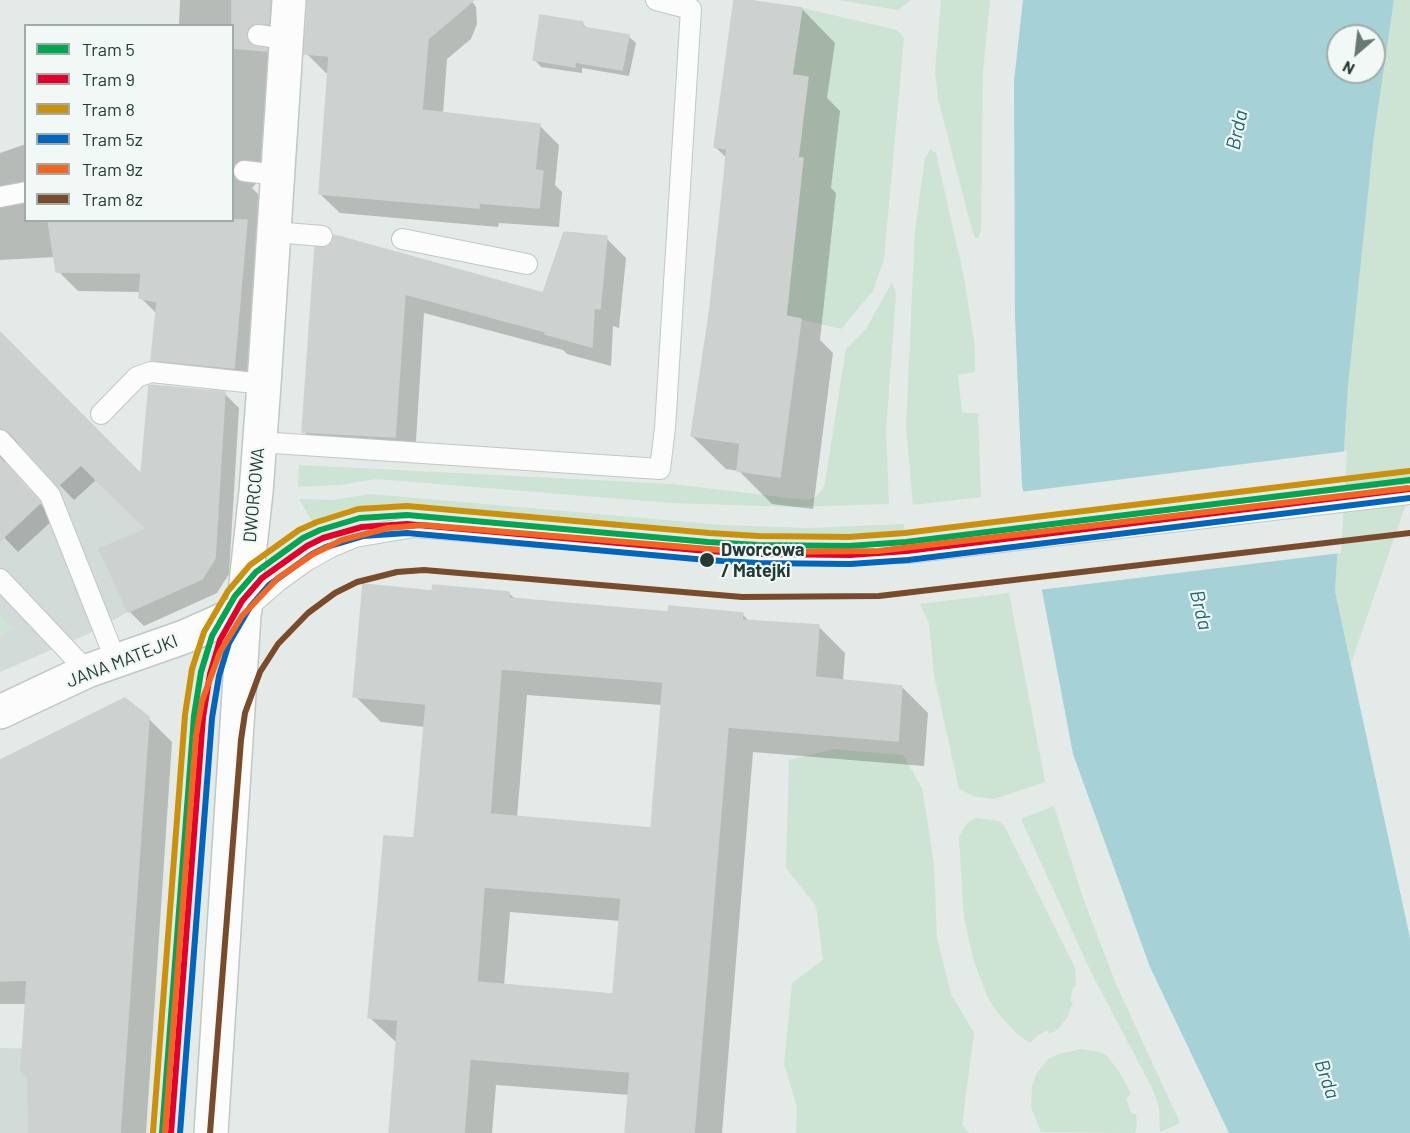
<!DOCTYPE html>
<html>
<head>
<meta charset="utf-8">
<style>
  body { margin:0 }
  #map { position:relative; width:1410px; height:1133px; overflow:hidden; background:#e4eae7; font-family:Barlow,sans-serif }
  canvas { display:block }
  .legend { position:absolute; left:24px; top:24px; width:210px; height:198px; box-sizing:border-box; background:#f2f8f5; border:2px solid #9fada8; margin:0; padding:8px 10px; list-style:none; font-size:18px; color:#223c35 }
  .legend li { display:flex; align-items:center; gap:12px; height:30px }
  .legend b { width:30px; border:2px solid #9fada8 }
  .north { position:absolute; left:1326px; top:24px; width:60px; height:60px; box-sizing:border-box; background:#f2f8f5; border:2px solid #9fada8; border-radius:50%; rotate:208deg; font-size:16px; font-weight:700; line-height:24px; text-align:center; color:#223c35 }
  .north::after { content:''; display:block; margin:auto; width:21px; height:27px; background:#667973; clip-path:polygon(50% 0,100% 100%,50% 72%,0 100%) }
</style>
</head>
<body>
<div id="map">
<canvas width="1410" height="1133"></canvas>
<ul class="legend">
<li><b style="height:8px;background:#00a651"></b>Tram 5</li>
<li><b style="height:8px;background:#e4002b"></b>Tram 9</li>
<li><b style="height:8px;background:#cc910b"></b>Tram 8</li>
<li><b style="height:8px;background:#0065bd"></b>Tram 5z</li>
<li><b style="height:8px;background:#f26522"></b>Tram 9z</li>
<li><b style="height:8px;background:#7a4b2a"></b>Tram 8z</li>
</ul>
<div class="north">N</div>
</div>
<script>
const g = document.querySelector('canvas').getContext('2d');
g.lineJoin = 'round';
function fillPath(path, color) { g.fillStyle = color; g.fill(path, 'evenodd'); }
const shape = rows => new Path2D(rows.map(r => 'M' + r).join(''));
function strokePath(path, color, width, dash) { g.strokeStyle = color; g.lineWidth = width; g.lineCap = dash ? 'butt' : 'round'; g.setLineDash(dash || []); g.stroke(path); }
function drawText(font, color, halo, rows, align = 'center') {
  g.font = font + ' Barlow,sans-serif'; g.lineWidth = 4.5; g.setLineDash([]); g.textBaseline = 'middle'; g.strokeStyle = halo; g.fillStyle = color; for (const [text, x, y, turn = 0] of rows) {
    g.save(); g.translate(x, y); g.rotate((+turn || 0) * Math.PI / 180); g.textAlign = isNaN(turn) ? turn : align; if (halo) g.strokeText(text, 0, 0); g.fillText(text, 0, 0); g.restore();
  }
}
fillPath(shape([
  [0,332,141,474,217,505,215,558,202,579,128,612,88,634,0,672],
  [0,1048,125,1051,120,1133,0,1133]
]), '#d2dbd7');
fillPath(shape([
  [838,0,911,0,898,10],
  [941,0,990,0,983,72,981,229,978,239,975,238,972,230,938,99,935,70],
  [1394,0,1410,0,1410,492,1351,663,1335,591,1348,387,1374,136],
  [802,8,897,30,904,38,884,259,873,291,841,329,786,316,803,158,798,158,808,77,792,75],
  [930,150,936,153,964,277,975,348,975,372,958,375,962,413,978,413,981,497,913,505,906,427,915,230,925,158],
  [892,282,896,294,886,431,889,504,794,507,671,503,376,479,340,485,298,487,299,465,672,484,806,500,816,497,823,489,825,482,846,349,866,329],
  [371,494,722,525,807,528,904,524,905,533,815,536,749,535,393,504,371,505,346,509,312,521,299,499,333,500],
  [1009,593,1045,782,994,799,976,797,959,789,934,675,929,623,920,604],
  [0,615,13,629,0,636],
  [833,749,903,755,922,788,934,864,937,938,951,994,974,1033,962,1125,969,1133,796,1133,797,1107,784,1064,792,983,823,960,816,906,786,868,789,760],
  [1054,806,1083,898,1116,984,1180,1123,1160,1132,1159,1107,1153,1090,1091,972,1021,819],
  [976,818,999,821,1005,827,1075,968,1076,987,1073,987,1070,1000,1073,1002,1068,1016,1060,1027,1054,1032,1049,1033,1047,1030,1037,1036,1030,1043,1017,1034,996,1011,987,996,973,958,964,918,959,837,966,824],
  [1081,1049,1100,1052,1106,1055,1119,1071,1131,1094,1126,1098,1131,1113,1136,1114,1137,1124,1135,1133,1041,1132,1031,1107,1032,1087,1036,1074,1048,1059,1058,1054]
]), '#cde3d3');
fillPath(shape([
  [1023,0,1394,0,1374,136,1348,387,1335,591,1410,938,1410,1133,1229,1133,1150,967,1073,754,1022,485,1015,317,1014,81],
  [1338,36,1374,36,1374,72,1338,72]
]), '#a5d1d7');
fillPath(shape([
  [1347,451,1341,553,1039,590,1020,492]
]), '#e4eae7');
fillPath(shape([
  [180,0,471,0,476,7,477,24,471,39,447,59,443,114,539,125,559,145,555,185,562,192,559,227,499,223,498,227,340,213,320,194,329,73,326,73,306,53,309,1,300,3,267,50,286,70,259,180,252,188,269,205,253,387,172,379,152,359,157,314,140,297,141,292,78,291,58,271,55,257,0,260,0,153,26,144,26,220,232,220,232,26,179,26],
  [736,0,802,9,835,43,827,98,840,111,831,188,836,193,820,340,833,353,813,509,772,504,739,471,726,469,692,436,711,308,728,159,715,147],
  [582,23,588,29,628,36,636,43,629,76,582,68,582,73,541,67,534,59],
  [606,238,626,258,619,328,613,326,611,366,567,354,563,350,424,313,415,456,324,451,304,432,316,249,544,295],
  [0,334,142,478,224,393,239,408,229,574,217,593,144,626,129,611,149,530,97,479,74,500,19,443,7,445,3,452,5,464,54,519,18,552,0,533],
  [434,593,509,593,516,600,670,614,742,614,750,622,819,627,845,653,843,681,902,687,928,713,924,766,753,752,722,1133,627,1133,630,1095,496,1085,492,1133,390,1133,398,1044,369,1017,415,839,425,727,381,722,355,696],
  [527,695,662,705,652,830,517,818],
  [510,912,621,921,614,996,504,986],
  [148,718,172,742,146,1133,31,1133,27,1004,0,1004,0,761]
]), '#0003');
const building = shape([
  [232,0,270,0,269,24,253,24,248,28,246,34,250,44,267,48,267,51,232,48,232,0],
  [308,0,474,0,428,39,422,110,540,124,535,170,543,171,539,208,479,203,479,208,319,194,329,56,304,54,308,0],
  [734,0,747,0,802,8,792,75,808,77,798,158,803,158,786,316,801,319,780,477,737,471,740,443,691,436,710,308,727,149,714,147,734,0],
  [540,15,583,22,582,27,629,35,622,70,575,62,575,67,533,60,540,15],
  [48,220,247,220,234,368,151,360,157,302,139,298,141,273,56,272,48,220],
  [564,232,607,236,600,309,594,308,592,347,545,334,546,332,405,294,395,437,302,432,315,247,328,247,332,242,334,235,543,293,564,232],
  [0,332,141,474,149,385,225,392,215,558,202,579,128,612,99,549,146,529,81,465,58,486,9,432,0,428,0,332],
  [0,458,40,503,0,541,0,458],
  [363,584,432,591,433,585,509,592,509,598,668,612,669,606,743,613,742,620,819,625,815,677,902,686,898,741,728,727,694,1133,625,1133,630,1072,470,1059,464,1133,389,1133,398,1020,368,1018,384,836,414,838,426,704,353,697,363,584],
  [501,669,663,682,651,828,490,814,501,669],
  [484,887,621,898,613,994,477,982,484,887],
  [125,698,149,717,120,1133,29,1133,28,1078,21,1070,27,980,0,981,0,760,125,698]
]);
fillPath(building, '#cdd2d0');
strokePath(building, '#cdd2d0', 1.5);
const lane = shape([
  [258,35,286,39],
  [244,171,277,175],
  [0,197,26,192],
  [274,232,322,236],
  [402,239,527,264],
  [101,414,137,377,151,372,264,384],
  [0,440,50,495,116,661],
  [259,442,660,469,665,428,691,9,656,0],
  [0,579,87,671],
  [245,610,277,582,306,561,331,547,355,537,414,527,760,555,908,553,1410,494]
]);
const street = shape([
  [0,712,87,671,184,637,245,610],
  [211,1133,246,583,256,492,264,384,289,0]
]);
strokePath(lane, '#c1c7c4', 22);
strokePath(street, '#c1c7c4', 36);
strokePath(lane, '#fbfcfb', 20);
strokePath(street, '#fbfcfb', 33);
strokePath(shape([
  [162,1133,194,716,201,672,212,636,235,596,256,572,303,538,320,530,360,518,407,515,708,542,758,545,849,546,906,542,1410,480]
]), '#00a651', 6);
strokePath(shape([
  [171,1133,203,717,210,674,220,640,242,601,262,578,307,546,323,538,362,527,407,524,707,551,758,554,850,555,907,551,1410,489]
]), '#e4002b', 6);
strokePath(shape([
  [153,1132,185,715,192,669,204,632,228,591,250,565,299,530,317,522,358,509,407,506,709,533,758,536,849,537,905,533,1409,471]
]), '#cc910b', 6);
strokePath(shape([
  [180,1133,212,718,219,676,229,643,250,607,269,585,312,554,326,547,363,536,407,533,707,560,758,563,850,564,908,560,1410,498]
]), '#0065bd', 6);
strokePath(shape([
  [165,1132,196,736,202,701,220,652,242,616,278,578,313,554,342,540,388,528,424,525,745,552,878,551,1408,488]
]), '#f26522', 6);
strokePath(shape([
  [210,1133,241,740,245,713,260,672,278,644,308,613,335,593,357,582,397,572,424,570,742,597,879,596,1410,533]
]), '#7a4b2a', 6);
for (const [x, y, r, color] of [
  [707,560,8,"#223c35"]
]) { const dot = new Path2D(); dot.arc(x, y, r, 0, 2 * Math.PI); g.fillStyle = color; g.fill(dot); strokePath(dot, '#f2f8f5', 2); }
drawText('18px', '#223c35', '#f2f8f5', [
  ["DWORCOWA",254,495,-85],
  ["JANA MATEJKI",122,661,-21]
]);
drawText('bold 18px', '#223c35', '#f2f8f5', [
  ["Dworcowa",721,550],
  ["/ Matejki",721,571]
], 'left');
drawText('italic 20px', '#1d6a77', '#f2f8f5', [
  ["Brda",1237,130,-78],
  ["Brda",1201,610,76],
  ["Brda",1327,1079,71]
]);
</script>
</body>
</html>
